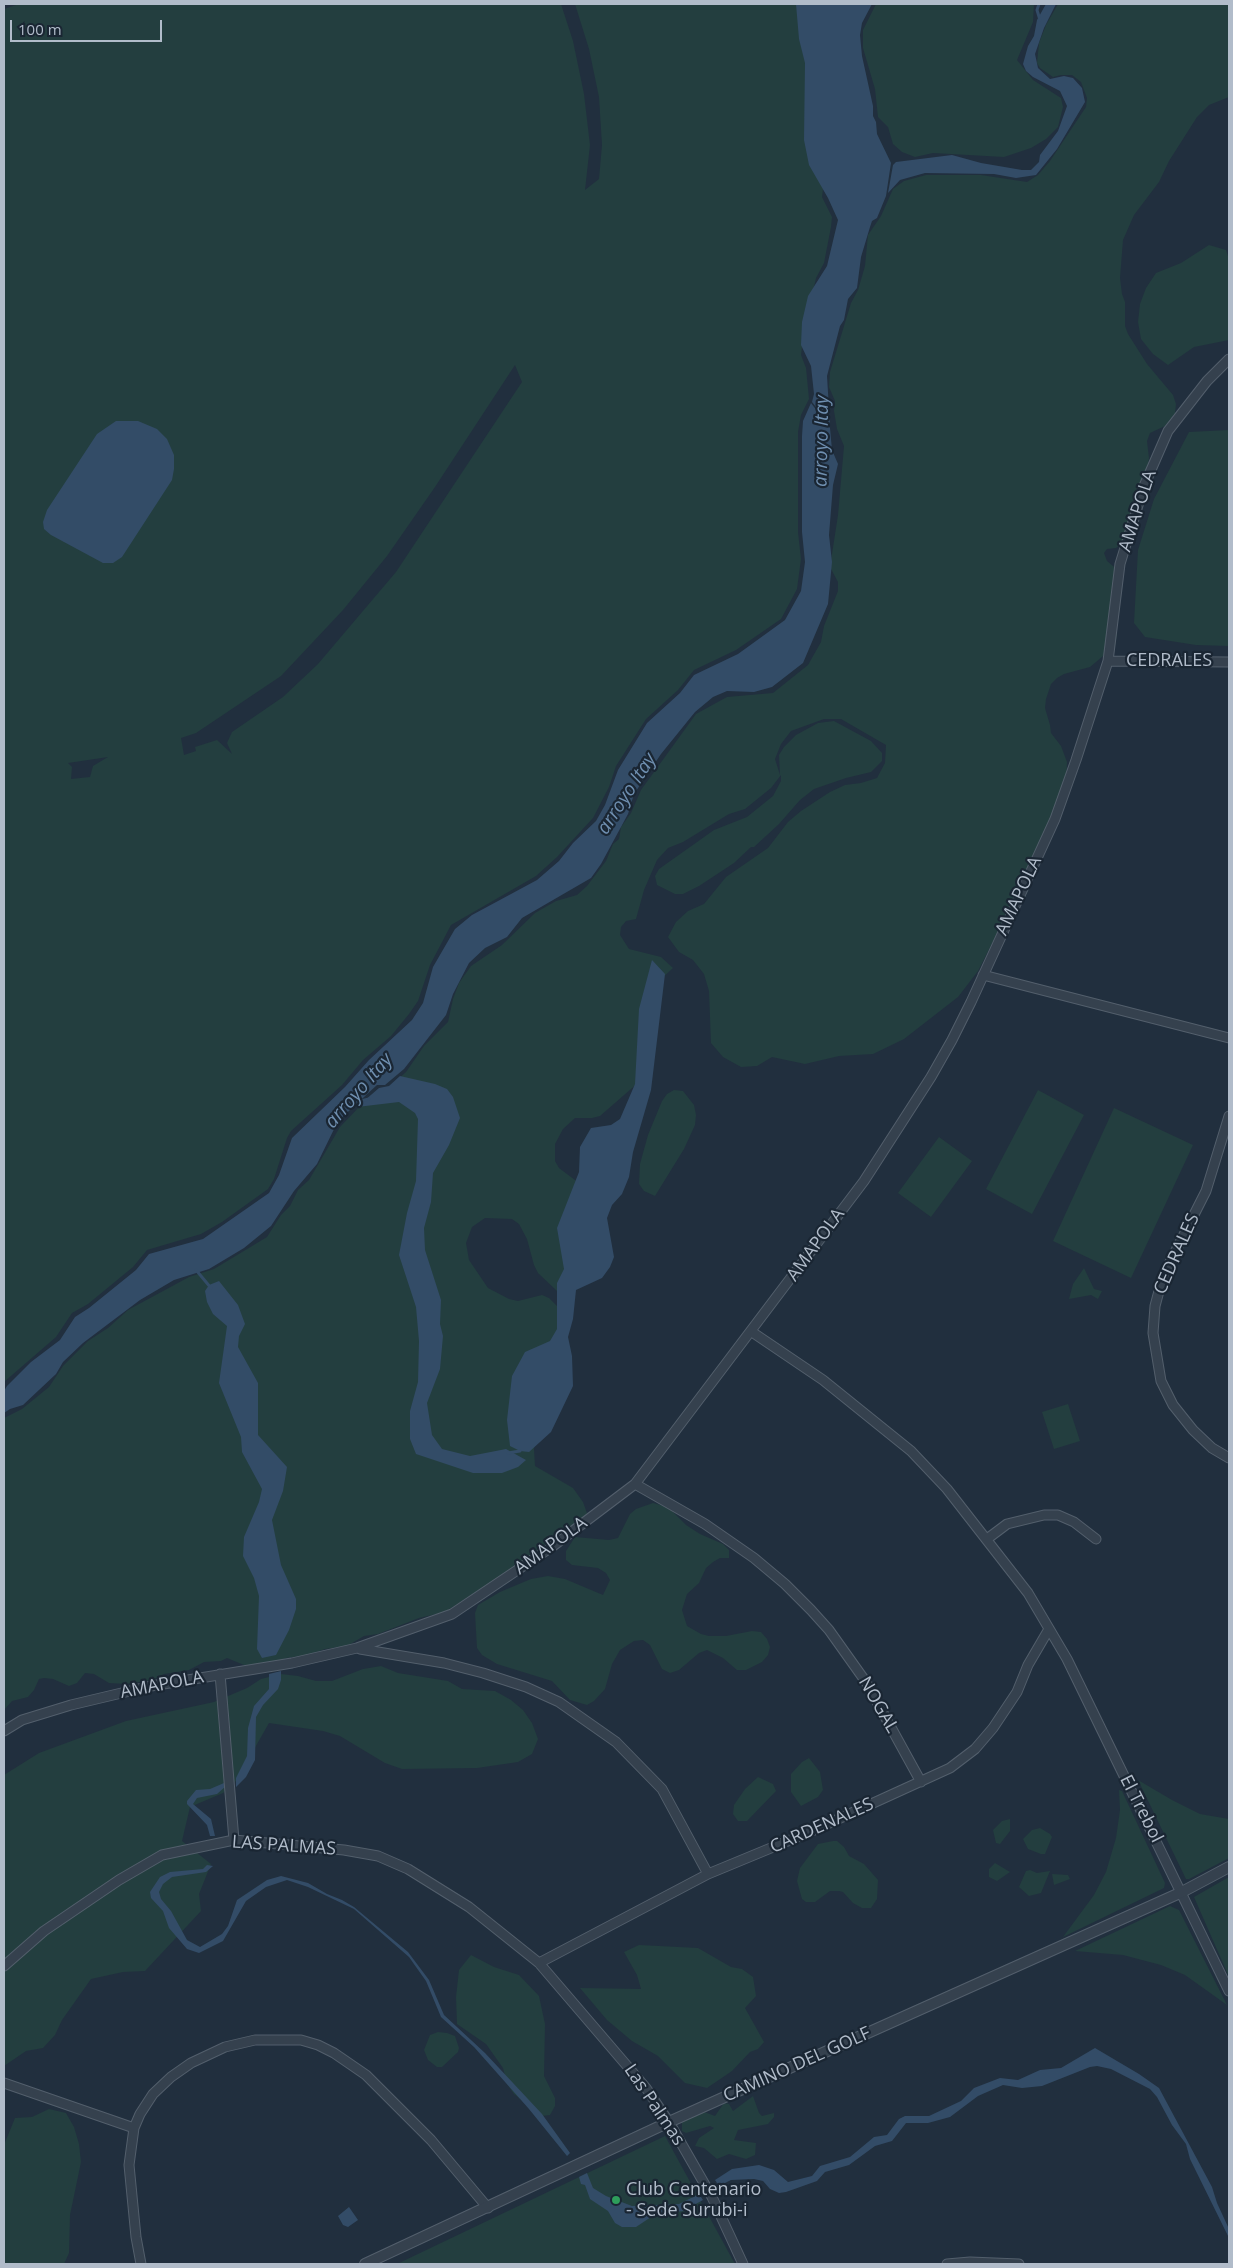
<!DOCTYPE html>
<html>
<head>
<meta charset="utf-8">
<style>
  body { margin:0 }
  #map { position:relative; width:1233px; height:2268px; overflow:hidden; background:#212f3e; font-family:"Open Sans",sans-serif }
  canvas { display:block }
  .frame { position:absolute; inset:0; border:5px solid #b1bcca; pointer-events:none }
  .scale { position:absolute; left:10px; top:20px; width:152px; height:22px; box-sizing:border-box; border:2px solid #b1bcca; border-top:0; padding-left:6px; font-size:15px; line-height:18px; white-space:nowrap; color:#b1bcca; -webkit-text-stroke:4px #1a2633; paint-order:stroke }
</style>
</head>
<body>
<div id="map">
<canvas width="1233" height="2268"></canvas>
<div class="frame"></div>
<div class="scale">100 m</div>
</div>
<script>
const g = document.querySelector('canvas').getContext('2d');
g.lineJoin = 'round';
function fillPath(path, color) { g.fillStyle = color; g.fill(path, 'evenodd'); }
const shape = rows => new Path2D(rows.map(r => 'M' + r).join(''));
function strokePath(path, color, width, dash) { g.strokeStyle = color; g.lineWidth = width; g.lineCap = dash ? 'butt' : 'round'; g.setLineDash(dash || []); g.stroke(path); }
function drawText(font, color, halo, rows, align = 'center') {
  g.font = font + ' "Open Sans",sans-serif'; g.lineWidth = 4.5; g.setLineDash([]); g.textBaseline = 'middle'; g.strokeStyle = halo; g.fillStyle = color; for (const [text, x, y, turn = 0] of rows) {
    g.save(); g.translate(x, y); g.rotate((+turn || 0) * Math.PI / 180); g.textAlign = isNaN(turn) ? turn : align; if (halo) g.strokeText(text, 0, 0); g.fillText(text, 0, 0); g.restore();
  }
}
fillPath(shape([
  [19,4,561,4,573,41,584,94,590,145,585,190,599,179,602,145,599,97,589,49,575,4,805,4,836,158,823,189,822,197,832,217,831,227,824,263,816,278,804,331,801,355,806,368,809,399,801,415,798,432,798,532,801,559,797,589,781,619,736,650,694,670,678,690,646,719,616,766,609,787,593,818,557,857,536,876,451,925,430,965,418,1001,409,1014,391,1036,363,1060,342,1085,291,1131,287,1138,274,1179,268,1189,222,1222,201,1234,147,1250,133,1267,88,1304,72,1313,56,1337,4,1382,4,9],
  [515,365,522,382,396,572,318,664,283,697,232,732,227,743,232,754,217,740,195,747,196,751,184,755,181,738,196,733,281,676,343,610,387,556,435,487],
  [108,757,93,766,90,777,71,779,72,767,68,763],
  [876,4,1034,4,1033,22,1017,60,1033,80,1061,98,1063,107,1058,127,1046,139,1031,148,1004,157,933,153,915,157,902,152,893,144,888,127,878,117,875,89,863,48,863,30],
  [1058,4,1229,4,1229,97,1209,105,1197,117,1169,161,1159,182,1134,215,1123,240,1120,278,1122,294,1125,302,1125,326,1128,334,1147,364,1173,395,1176,404,1175,413,1165,426,1150,433,1147,441,1149,458,1145,484,1124,541,1116,548,1107,549,1104,553,1107,561,1119,571,1122,587,1115,627,1117,635,1115,646,1090,667,1064,674,1057,678,1051,684,1046,699,1045,708,1050,725,1051,733,1061,746,1067,762,1066,787,1042,843,1031,859,1025,873,1029,889,1022,903,1008,912,978,971,958,997,904,1039,873,1054,839,1056,805,1064,772,1057,757,1066,741,1067,723,1057,711,1043,709,991,704,974,693,960,679,952,668,937,676,922,688,911,704,904,726,877,768,848,788,822,801,811,830,792,845,785,861,783,877,778,885,763,886,745,841,719,824,719,791,731,781,744,775,759,780,775,779,755,784,747,796,735,818,723,834,721,871,741,882,753,882,761,871,772,846,778,814,789,800,800,779,824,754,847,751,847,734,863,699,886,683,894,675,894,657,885,655,876,659,869,714,830,747,817,773,796,781,781,781,775,771,788,745,809,729,814,683,842,668,848,657,860,644,890,636,919,626,921,621,927,620,935,629,949,661,957,673,968,658,982,639,1082,600,1116,592,1118,575,1118,563,1129,555,1144,555,1161,559,1168,579,1183,566,1289,557,1291,538,1273,534,1265,527,1239,519,1224,512,1219,485,1218,472,1227,466,1243,469,1260,488,1288,509,1299,518,1301,542,1295,549,1298,561,1310,534,1449,535,1466,573,1488,583,1502,588,1516,558,1538,554,1538,549,1545,445,1612,419,1618,378,1634,364,1636,347,1646,325,1649,308,1655,286,1658,275,1663,253,1667,244,1665,227,1658,221,1661,204,1662,189,1670,164,1674,152,1680,126,1684,109,1683,94,1674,85,1673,77,1683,69,1686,53,1679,44,1678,39,1679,34,1690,28,1697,12,1701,4,1710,4,1418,22,1409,49,1387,63,1366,88,1341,108,1328,128,1310,189,1277,214,1269,267,1237,281,1215,290,1206,298,1190,309,1180,340,1127,361,1105,387,1089,406,1072,424,1046,448,1022,453,999,459,983,471,966,502,945,535,913,556,901,577,895,587,886,606,861,613,844,619,839,621,827,631,813,641,790,696,714,727,697,773,693,808,665,821,642,824,626,838,591,838,582,830,567,838,515,844,446,837,429,834,411,835,401,829,387,830,372,851,303,858,290,865,266,868,235,881,216,893,189,904,181,926,175,981,175,1027,182,1038,175,1050,161,1086,107,1087,98,1081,82,1072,75,1061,75,1053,77,1040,68,1037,63,1039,43,1046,25],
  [1209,245,1226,250,1229,259,1229,340,1194,347,1168,365,1153,354,1141,339,1138,322,1140,304,1146,288,1156,273,1181,263],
  [1229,430,1229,646,1196,645,1145,637,1134,623,1138,550,1154,499,1189,432],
  [674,1090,683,1091,694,1105,696,1115,695,1125,684,1149,655,1196,644,1191,639,1184,640,1164,648,1135,662,1101,667,1094],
  [1038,1090,1084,1115,1032,1214,986,1189],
  [1114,1108,1193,1145,1131,1278,1053,1241],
  [939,1137,972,1161,931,1217,898,1193],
  [1084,1268,1094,1289,1102,1291,1098,1299,1091,1295,1069,1299,1073,1284],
  [1068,1404,1080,1441,1054,1449,1042,1412],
  [653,1503,668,1507,686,1525,700,1534,723,1544,729,1550,729,1558,720,1558,713,1562,706,1568,699,1583,687,1594,682,1610,687,1626,701,1634,709,1636,726,1636,752,1631,761,1632,767,1639,770,1647,768,1655,762,1662,746,1670,737,1670,723,1658,707,1650,699,1653,679,1670,670,1673,662,1669,650,1645,643,1640,634,1641,620,1650,612,1664,605,1689,594,1701,587,1705,570,1700,552,1681,497,1664,482,1655,477,1648,475,1613,478,1605,500,1592,531,1579,548,1576,565,1579,603,1595,610,1580,606,1573,598,1568,572,1565,566,1560,566,1551,575,1537,609,1540,618,1538,630,1514,636,1509],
  [381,1666,398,1673,448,1681,462,1689,495,1691,511,1700,523,1710,532,1723,538,1739,532,1754,518,1762,477,1768,402,1769,385,1763,340,1736,323,1731,269,1723,236,1781,223,1793,190,1807,182,1841,211,1864,199,1894,201,1911,145,1971,123,1972,91,1979,62,2020,55,2035,43,2048,26,2051,4,2066,4,1775,39,1753,126,1721,214,1702,247,1688,261,1679,281,1674,298,1676,316,1681,332,1681,363,1669],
  [809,1758,820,1772,823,1790,818,1797,801,1806,791,1792,791,1774,802,1762],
  [758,1777,773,1784,776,1791,747,1821,738,1821,733,1814,734,1805,745,1789],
  [1138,1780,1172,1800,1200,1814,1229,1819,1229,1858,1189,1879,1186,1879],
  [1119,1790,1122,1791,1165,1883,1164,1888,1063,1937,1094,1895,1106,1872,1116,1838,1120,1810],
  [1010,1819,1010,1831,1000,1844,996,1843,993,1830,1002,1821],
  [1040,1828,1050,1834,1052,1837,1045,1854,1041,1854,1028,1849,1023,1839,1032,1830],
  [833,1841,837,1841,844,1847,849,1856,864,1864,878,1880,877,1899,871,1908,862,1908,853,1903,843,1892,839,1891,830,1891,815,1902,806,1902,802,1899,797,1881,800,1868,818,1844],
  [995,1863,1010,1872,997,1881,989,1877,989,1869],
  [1030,1870,1037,1873,1050,1871,1041,1893,1029,1896,1019,1887,1026,1871],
  [1052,1874,1068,1875,1070,1879,1054,1885],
  [1229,1877,1229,1977,1194,1897],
  [1170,1906,1179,1910,1227,2005,1185,1975,1161,1965,1123,1955,1075,1951],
  [639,1945,698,1948,731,1967,742,1969,753,1977,756,1996,745,2008,764,2042,758,2049,750,2052,732,2071,707,2088,685,2083,658,2056,632,2041,607,2020,580,1988,641,1989,637,1975,624,1952],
  [471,1955,494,1967,519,1975,539,1996,545,2024,544,2076,555,2098,555,2106,550,2115,542,2116,514,2094,507,2084,503,2068,486,2044,457,2024,456,1997,459,1970],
  [438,2032,447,2033,455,2036,459,2048,458,2052,442,2067,437,2067,428,2060,424,2050,430,2035],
  [753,2096,759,2113,762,2116,774,2113,774,2117,768,2124,738,2130,734,2140,756,2143,755,2155,746,2159,729,2154,717,2159,704,2148,695,2146,699,2138,714,2128,710,2126,686,2133,682,2131,682,2122,690,2113,699,2110,715,2116,724,2103,729,2104,733,2111],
  [49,2109,66,2113,74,2127,79,2144,81,2162,70,2215,69,2253,64,2264,4,2264,4,2145,15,2118,32,2117],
  [665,2136,735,2264,397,2264]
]), '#233e3f');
fillPath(shape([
  [796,4,872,4,862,23,860,35,862,56,873,106,873,116,876,122,877,134,891,163,886,196,877,218,872,221,870,227,861,257,857,288,848,299,844,320,840,326,827,376,830,425,812,402,814,394,811,366,801,345,802,322,808,296,827,266,838,220,828,198,809,165,804,140,805,63,799,39],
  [1046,4,1056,4,1044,28,1035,54,1038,68,1050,79,1064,76,1073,78,1082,88,1085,102,1057,149,1036,175,1016,178,994,174,925,173,900,180,888,193,893,165,896,162,952,155,981,163,1022,170,1031,170,1039,162,1040,155,1058,131,1067,106,1060,91,1033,77,1026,71,1023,64,1028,46,1034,36,1037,20],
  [811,403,830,428,832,450,838,464,833,485,829,535,832,562,828,604,803,663,772,687,754,692,727,691,713,697,695,712,661,754,634,794,628,814,601,864,591,878,522,918,507,937,485,948,469,963,453,994,446,1015,404,1069,385,1085,377,1085,338,1121,317,1164,294,1191,271,1226,244,1248,209,1269,174,1280,140,1300,83,1343,63,1362,56,1374,23,1405,10,1409,4,1413,4,1391,7,1386,31,1362,60,1340,75,1317,89,1308,136,1270,149,1254,203,1239,269,1193,279,1175,292,1138,345,1087,369,1060,412,1020,423,1003,433,967,455,929,472,915,537,880,559,861,573,843,596,821,605,805,618,770,647,723,680,693,694,675,738,654,785,620,801,591,805,562,802,532,802,436,803,421],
  [116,421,138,421,157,429,167,439,174,455,174,469,172,480,122,557,113,563,103,563,51,535,44,529,43,522,47,510,97,434],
  [652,960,665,974,651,1090,633,1152,629,1177,622,1194,612,1205,607,1218,614,1257,610,1267,602,1278,576,1290,573,1319,568,1337,572,1356,573,1386,551,1432,529,1452,520,1451,510,1446,507,1420,512,1376,525,1352,550,1341,557,1329,557,1283,564,1269,557,1228,579,1172,580,1147,591,1128,611,1125,620,1119,635,1084,639,1009],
  [400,1076,435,1084,447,1089,453,1097,460,1118,449,1145,433,1173,431,1202,424,1228,425,1250,441,1300,440,1324,443,1336,440,1369,427,1403,432,1435,442,1449,470,1456,506,1449,526,1460,518,1467,502,1473,473,1473,416,1454,410,1439,410,1411,418,1382,419,1341,416,1307,399,1255,407,1213,416,1181,418,1119,415,1113,399,1102,357,1107,379,1088,389,1086],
  [219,1281,238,1305,245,1324,239,1336,238,1347,258,1383,258,1435,287,1467,283,1491,272,1520,281,1565,296,1599,296,1609,289,1630,276,1655,262,1658,257,1649,259,1596,254,1578,243,1556,244,1537,259,1502,262,1489,242,1452,241,1437,219,1383,227,1326,213,1314,207,1302,205,1291,209,1285],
  [281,1671,281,1680,278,1689,263,1705,256,1717,255,1760,246,1777,236,1787,236,1778,247,1756,248,1728,254,1706,269,1689,269,1674],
  [224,1783,226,1786,217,1794,197,1798,193,1804,211,1819,215,1836,210,1836,207,1825,187,1804,187,1801,196,1790,210,1789],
  [207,1865,213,1866,206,1872,172,1877,163,1884,159,1892,161,1899,171,1911,187,1940,200,1947,222,1934,228,1926,237,1900,267,1880,281,1876,308,1883,327,1894,342,1900,354,1907,408,1952,429,1980,444,2015,485,2053,542,2114,570,2153,567,2156,529,2109,474,2047,441,2017,426,1981,409,1957,354,1909,308,1887,287,1880,266,1887,246,1901,223,1941,199,1953,187,1949,169,1928,163,1911,151,1898,150,1892,160,1877,170,1872,203,1869],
  [1095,2048,1139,2074,1159,2088,1212,2187,1217,2203,1229,2229,1229,2238,1190,2159,1186,2144,1172,2125,1157,2097,1150,2089,1111,2069,1097,2066,1090,2067,1042,2086,1022,2088,1003,2085,978,2096,950,2117,928,2123,906,2123,892,2141,875,2146,849,2165,825,2172,817,2181,786,2192,779,2193,770,2189,763,2181,754,2179,731,2180,719,2186,715,2180,732,2169,759,2165,774,2170,788,2182,812,2176,820,2166,850,2157,874,2137,887,2135,899,2119,905,2116,929,2116,961,2101,974,2088,1000,2078,1018,2080,1040,2070,1061,2068],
  [587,2173,593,2188,606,2196,632,2206,679,2204,699,2194,703,2200,683,2211,654,2215,636,2227,622,2227,615,2223,608,2211,590,2199,585,2185,581,2184,579,2177],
  [349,2207,358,2220,348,2227,343,2225,338,2216]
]), '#334c67');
strokePath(shape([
  [1039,4,1037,10,1040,20],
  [356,1102,369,1099],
  [196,1270,211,1288],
  [508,1453,520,1451]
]), '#334c67', 3);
const minor = shape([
  [1108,661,1229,662],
  [983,975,1229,1038],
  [1229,1116,1206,1191,1163,1276,1155,1306,1153,1333,1161,1381,1173,1405,1193,1430,1212,1448,1229,1458],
  [752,1332,823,1380,911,1451,947,1489,1028,1593,1067,1659,1229,1991],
  [635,1484,705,1524,754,1558,785,1584,811,1610,829,1630,866,1682,921,1782],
  [987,1539,1007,1524,1044,1515,1058,1515,1074,1522,1096,1539],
  [360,1649,444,1663,483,1673,526,1687,559,1702,616,1742,662,1789,708,1874],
  [220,1674,234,1840],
  [4,1731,22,1720,71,1705,151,1686,292,1663,357,1648,452,1614,553,1546,635,1484,864,1181,931,1077,952,1040,971,1002,1055,819,1076,760,1108,661,1120,564,1144,486,1168,431,1207,381,1229,359],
  [539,1963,708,1874,812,1831,950,1768,975,1749,993,1728,1017,1692,1028,1665,1049,1629],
  [4,1966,44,1931,119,1880,162,1855,234,1840,344,1850,378,1856,408,1869,469,1907,539,1963,646,2088,669,2122,712,2197,743,2264],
  [4,2083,134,2128],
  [141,2264,136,2237,129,2165,134,2128,140,2114,153,2094,171,2077,191,2063,225,2047,255,2040,301,2040,318,2045,334,2053,366,2075,431,2140,488,2208],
  [947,2264,970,2262,1019,2264]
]);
const tertiary = shape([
  [365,2264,669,2122,1182,1892,1229,1867]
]);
strokePath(minor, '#535f6c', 11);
strokePath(tertiary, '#535f6c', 12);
strokePath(minor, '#35414e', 9);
strokePath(tertiary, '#35414e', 10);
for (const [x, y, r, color] of [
  [616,2200,5,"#2e9e5b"]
]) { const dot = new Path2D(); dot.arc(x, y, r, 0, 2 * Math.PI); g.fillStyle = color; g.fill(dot); strokePath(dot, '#1a2633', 2); }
drawText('18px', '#b1bcca', '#1a2633', [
  ["AMAPOLA",1138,511,-72],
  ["CEDRALES",1169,661],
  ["AMAPOLA",1019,896,-65],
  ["AMAPOLA",816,1245,-54],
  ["CEDRALES",1177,1254,-66],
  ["AMAPOLA",551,1546,-36],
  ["AMAPOLA",162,1685,-11],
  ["NOGAL",878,1705,60],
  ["El Trebol",1141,1809,63],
  ["CARDENALES",822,1826,-24],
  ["LAS PALMAS",284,1846,4],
  ["CAMINO DEL GOLF",797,2065,-24],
  ["Las Palmas",654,2105,56]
]);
drawText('18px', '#b1bcca', '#1a2633', [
  ["Club Centenario",626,2190],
  ["- Sede Surubi-i",626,2211]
], 'left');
drawText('italic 19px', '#6f8fb0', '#1a2633', [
  ["arroyo Itay",822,441,-89],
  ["arroyo Itay",627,794,-57],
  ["arroyo Itay",359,1091,-49]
]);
</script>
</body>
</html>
